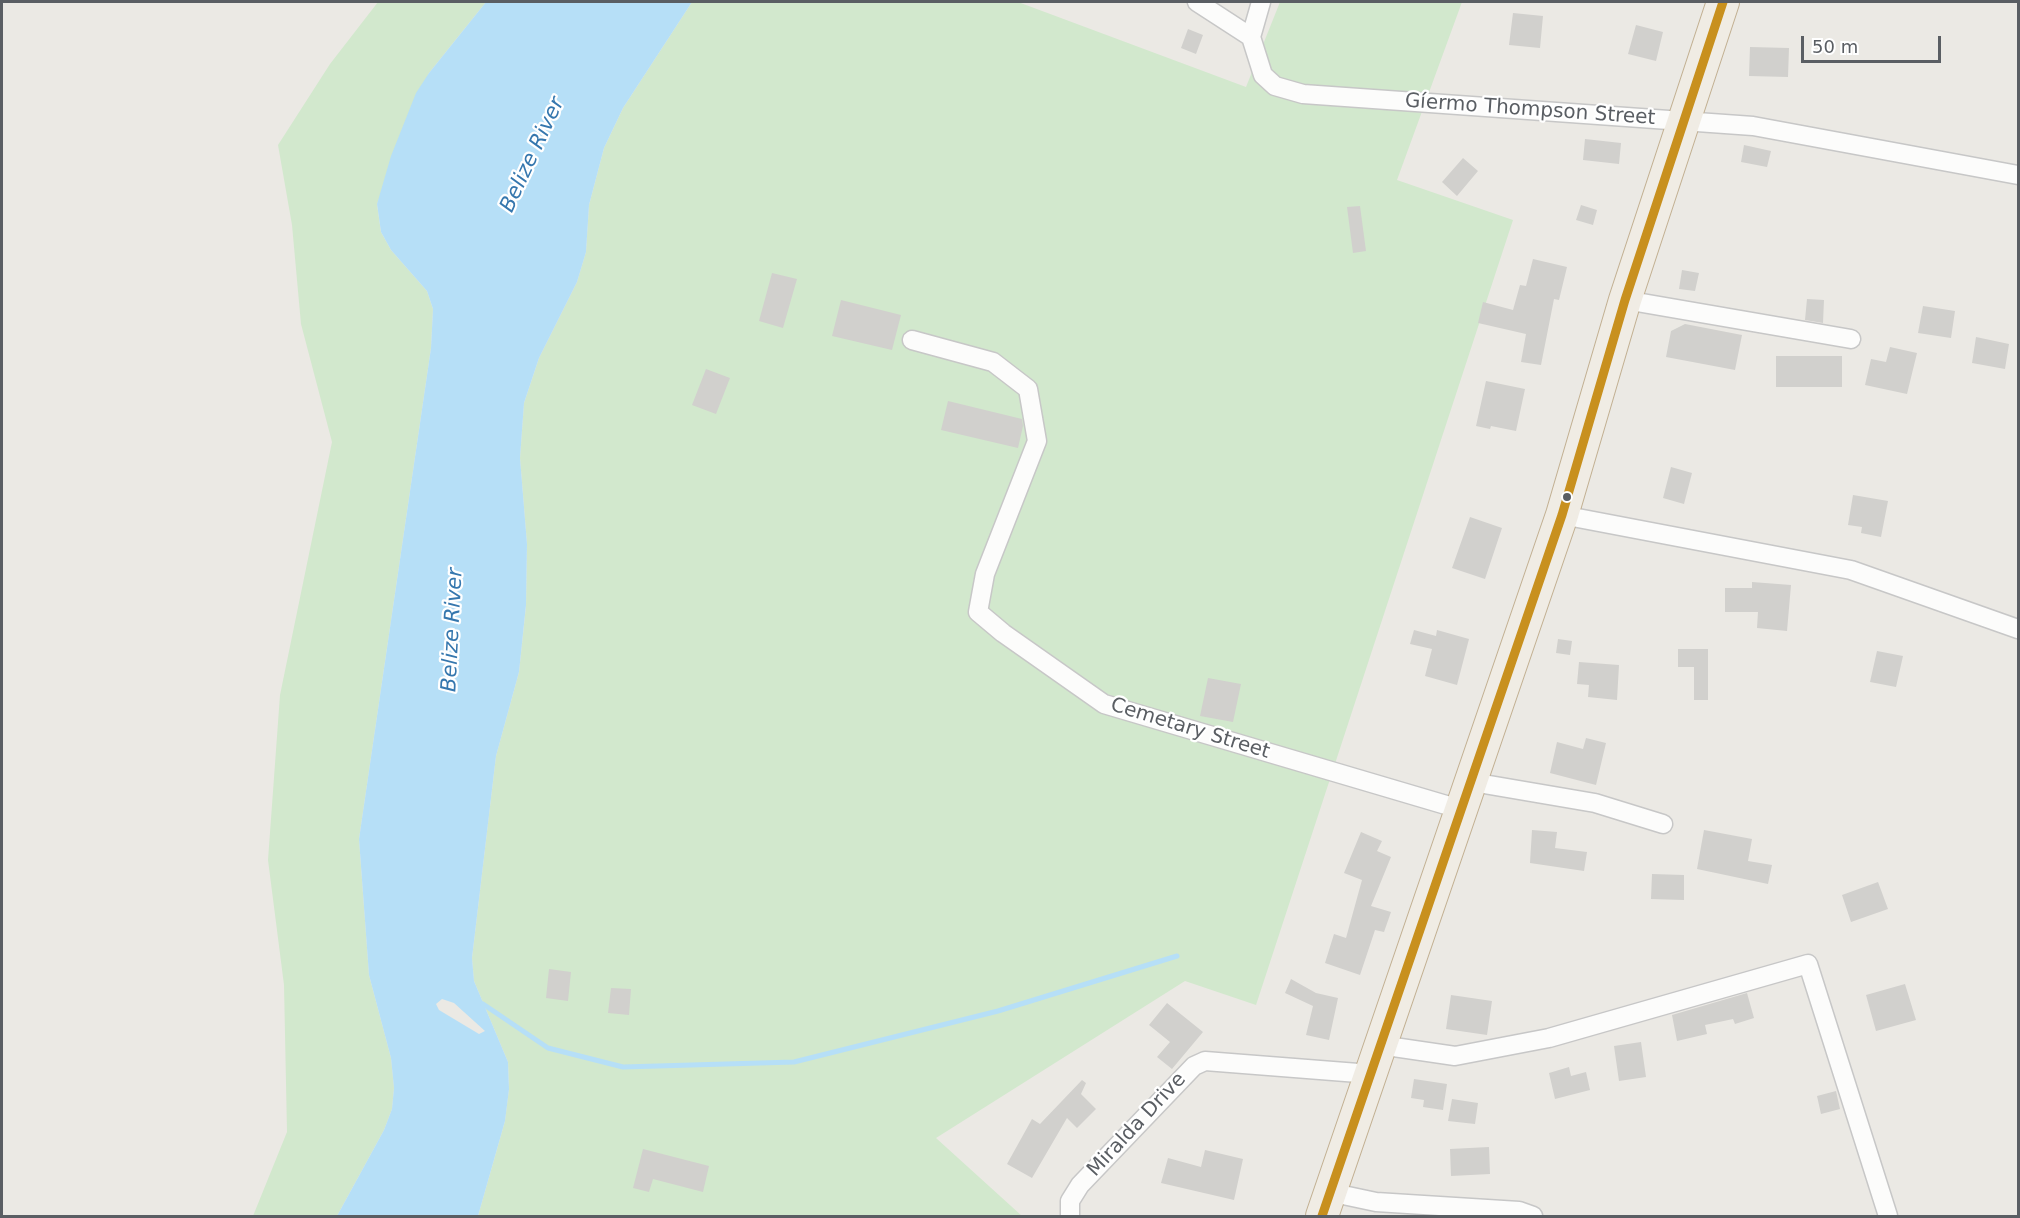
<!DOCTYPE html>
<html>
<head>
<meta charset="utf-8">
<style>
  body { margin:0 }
  #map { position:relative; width:2020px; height:1218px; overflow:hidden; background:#ebe9e4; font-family:"DejaVu Sans",sans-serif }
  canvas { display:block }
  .frame { position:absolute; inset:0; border:3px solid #5a5e63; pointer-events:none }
  .scale { position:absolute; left:1801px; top:36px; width:140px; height:27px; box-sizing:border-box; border:3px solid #5a5e63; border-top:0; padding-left:8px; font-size:18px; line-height:21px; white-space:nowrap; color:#5a5e63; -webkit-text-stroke:4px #fff; paint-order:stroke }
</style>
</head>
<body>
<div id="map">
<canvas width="2020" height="1218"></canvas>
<div class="frame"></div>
<div class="scale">50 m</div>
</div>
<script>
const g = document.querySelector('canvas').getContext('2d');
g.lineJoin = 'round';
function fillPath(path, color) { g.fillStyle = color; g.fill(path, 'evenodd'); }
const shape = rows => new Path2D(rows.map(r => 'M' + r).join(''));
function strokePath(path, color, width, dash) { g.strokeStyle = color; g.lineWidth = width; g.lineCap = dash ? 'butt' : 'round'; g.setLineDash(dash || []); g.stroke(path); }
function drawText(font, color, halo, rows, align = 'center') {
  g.font = font + ' "DejaVu Sans",sans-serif'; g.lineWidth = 4.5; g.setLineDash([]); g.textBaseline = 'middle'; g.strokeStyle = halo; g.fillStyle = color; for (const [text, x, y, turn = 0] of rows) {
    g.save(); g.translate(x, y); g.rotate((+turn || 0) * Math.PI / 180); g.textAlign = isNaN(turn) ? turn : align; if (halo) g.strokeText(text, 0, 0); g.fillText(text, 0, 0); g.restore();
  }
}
fillPath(shape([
  [378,2,486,2,429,73,377,204,381,232,391,250,427,291,433,309,431,348,359,839,369,975,391,1058,394,1088,392,1109,384,1130,337,1216,253,1216,287,1132,284,985,268,860,280,695,332,442,301,324,292,225,278,145,330,64],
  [692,2,1018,2,1246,87,1280,2,1462,2,1397,180,1513,220,1256,1005,1185,981,936,1138,1022,1216,478,1216,505,1121,509,1089,508,1062,474,981,472,958,496,756,519,672,526,606,527,544,520,458,524,403,539,358,577,282,586,252,589,205,604,148,623,108]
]), '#d2e8cd');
fillPath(shape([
  [486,2,692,2,623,108,604,148,589,205,586,252,577,282,539,358,524,403,520,458,527,544,526,605,519,672,496,756,472,958,474,981,508,1062,509,1089,505,1121,478,1216,337,1216,384,1130,392,1109,394,1088,391,1058,369,975,359,839,431,348,433,309,427,291,391,250,381,232,377,204,391,156,416,93,429,73],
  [442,999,454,1003,485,1031,479,1034,439,1010,436,1004]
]), '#b6dff7');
strokePath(shape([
  [483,1004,548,1048,623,1067,794,1062,998,1011,1177,956]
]), '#b6dff7', 5);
fillPath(shape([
  [1513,13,1543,16,1540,48,1509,45],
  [1636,25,1663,32,1656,61,1628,54],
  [1188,29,1203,35,1196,54,1181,48],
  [1750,47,1789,48,1788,77,1749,76],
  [1585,139,1621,143,1619,164,1583,160],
  [1744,145,1771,151,1767,167,1741,162],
  [1463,158,1478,171,1457,196,1442,182],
  [1581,205,1597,210,1593,225,1576,220],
  [1360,206,1366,251,1353,253,1347,207],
  [1533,259,1567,267,1559,300,1554,299,1541,365,1521,362,1526,334,1478,323,1483,302,1513,310,1520,285,1526,286],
  [1682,270,1699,273,1695,291,1679,289],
  [772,273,797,279,783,328,759,321],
  [1807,299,1824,300,1823,323,1805,320],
  [841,300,901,315,892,350,832,336],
  [1923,306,1955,311,1951,338,1918,333],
  [1685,324,1742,335,1735,370,1666,357,1671,331],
  [1976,337,2009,344,2005,369,1972,363],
  [1890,347,1917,353,1907,394,1865,385,1871,359,1886,362],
  [1776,356,1842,356,1842,387,1776,387],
  [706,369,730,378,716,414,692,405],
  [1486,381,1525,389,1516,431,1491,426,1490,429,1476,426],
  [948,401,1022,419,1023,426,1018,448,941,430],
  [1671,467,1692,473,1684,504,1663,498],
  [1853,495,1888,501,1881,537,1861,533,1862,527,1848,525],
  [1470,517,1502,528,1485,579,1452,568],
  [1752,582,1791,585,1787,631,1757,628,1758,612,1725,612,1725,588,1752,588],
  [1414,630,1436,636,1437,630,1469,639,1457,685,1425,676,1432,649,1410,644],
  [1558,639,1572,641,1570,655,1556,653],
  [1678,649,1708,649,1708,700,1694,700,1694,667,1678,667],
  [1877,651,1903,656,1896,687,1870,682],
  [1579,662,1619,665,1617,700,1588,697,1589,685,1577,684],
  [1208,678,1241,684,1233,722,1200,716],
  [1586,738,1606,743,1596,785,1550,773,1557,742,1583,749],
  [1532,830,1557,832,1555,848,1587,852,1584,871,1530,863],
  [1704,830,1752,839,1748,861,1772,865,1768,884,1697,869],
  [1361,832,1382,841,1377,851,1391,857,1371,906,1391,912,1384,932,1375,930,1360,975,1325,963,1334,934,1346,938,1362,880,1344,873],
  [1652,874,1684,875,1684,900,1651,899],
  [1878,882,1888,909,1851,922,1842,895],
  [549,969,571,972,568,1001,546,998],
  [1291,979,1316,993,1338,998,1329,1040,1306,1035,1313,1006,1285,993],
  [1905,984,1916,1020,1876,1031,1866,995],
  [611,988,631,989,629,1015,608,1013],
  [1747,993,1754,1018,1735,1024,1733,1019,1705,1025,1707,1034,1677,1041,1672,1015],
  [1451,995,1492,1001,1487,1035,1446,1029],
  [1167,1003,1203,1032,1172,1069,1157,1057,1170,1042,1149,1025],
  [1641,1042,1646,1077,1619,1081,1614,1046],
  [1569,1067,1571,1076,1586,1072,1590,1090,1555,1099,1549,1073],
  [1414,1079,1447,1084,1443,1110,1423,1107,1424,1100,1411,1098],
  [1082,1080,1086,1083,1081,1094,1096,1109,1077,1128,1067,1118,1032,1178,1007,1164,1032,1119,1040,1124],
  [1836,1091,1840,1109,1821,1114,1817,1096],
  [1452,1099,1478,1103,1475,1124,1448,1121],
  [1489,1147,1490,1174,1451,1176,1450,1149],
  [643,1149,709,1166,703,1192,653,1179,649,1192,633,1188],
  [1205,1150,1243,1159,1234,1200,1161,1183,1168,1158,1201,1167]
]), '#d1d0cd');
const minor = shape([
  [1197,2,1251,37],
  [1261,2,1251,37,1263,75,1275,86,1303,94,1753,126,2018,175],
  [1625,300,1851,339],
  [912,340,993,362,1028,389,1037,441,985,574,978,612,1003,633,1104,704,1463,810],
  [1562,515,1851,570,2018,629],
  [1472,782,1595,803,1663,824],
  [1380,1045,1455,1056,1549,1038,1808,964,1888,1216],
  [1329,1192,1376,1202,1519,1211,1533,1216],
  [1070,1216,1070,1201,1080,1185,1194,1066,1205,1061,1371,1074]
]);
const trunk = shape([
  [1322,1216,1562,515,1625,300,1723,2]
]);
strokePath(minor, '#c7c7c7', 21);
strokePath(trunk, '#c2b092', 34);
strokePath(minor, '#fcfcfb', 18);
strokePath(trunk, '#f0ece4', 32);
strokePath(shape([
  [1322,1216,1562,515,1625,300,1723,2]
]), '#c8901e', 9);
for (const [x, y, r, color] of [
  [1567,497,5,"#5a5e63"]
]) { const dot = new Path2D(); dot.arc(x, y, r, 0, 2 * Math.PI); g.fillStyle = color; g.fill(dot); strokePath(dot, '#fff', 2); }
drawText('20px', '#5a5e63', '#fff', [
  ["Gíermo Thompson Street",1530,110,4],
  ["Cemetary Street",1190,729,17],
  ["Miralda Drive",1137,1125,-47]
]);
drawText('italic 21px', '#3577ae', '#fff', [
  ["Belize River",533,155,-65],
  ["Belize River",453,630,-87]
]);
</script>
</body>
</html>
